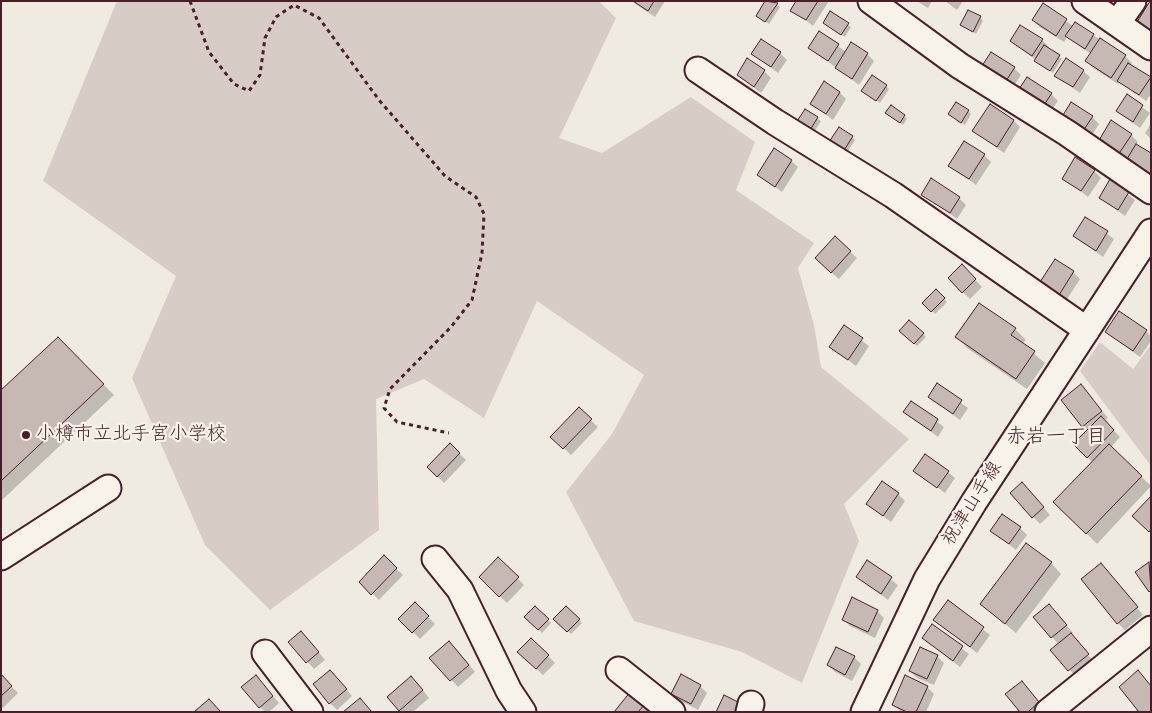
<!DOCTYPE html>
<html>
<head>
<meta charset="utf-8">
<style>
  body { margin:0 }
  #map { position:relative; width:1152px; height:713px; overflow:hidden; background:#f0ebe0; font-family:"Architects Daughter",sans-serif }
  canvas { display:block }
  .frame { position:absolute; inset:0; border:2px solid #4a1f2b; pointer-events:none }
</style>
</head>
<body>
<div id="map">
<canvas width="1152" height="713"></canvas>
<div class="frame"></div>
</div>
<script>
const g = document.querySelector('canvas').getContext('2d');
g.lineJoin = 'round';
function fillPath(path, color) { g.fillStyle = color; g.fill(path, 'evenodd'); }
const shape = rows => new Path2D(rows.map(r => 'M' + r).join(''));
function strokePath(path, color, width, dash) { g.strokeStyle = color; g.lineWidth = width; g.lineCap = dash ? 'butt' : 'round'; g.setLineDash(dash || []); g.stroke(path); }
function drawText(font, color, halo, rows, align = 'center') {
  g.font = font + ' "Architects Daughter","Klee One",sans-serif'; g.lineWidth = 4.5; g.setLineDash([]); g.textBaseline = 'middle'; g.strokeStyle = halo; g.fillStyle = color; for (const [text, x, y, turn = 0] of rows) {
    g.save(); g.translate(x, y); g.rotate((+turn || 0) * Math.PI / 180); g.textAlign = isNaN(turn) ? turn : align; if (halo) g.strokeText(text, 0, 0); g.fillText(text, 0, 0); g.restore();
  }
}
fillPath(shape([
  [117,1,599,1,616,18,559,138,602,153,691,97,755,142,736,190,814,243,798,268,814,325,821,367,909,439,844,504,859,541,802,683,742,652,634,621,566,492,612,434,644,375,537,301,484,418,424,379,376,399,379,530,270,610,205,545,132,378,176,276,43,181],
  [1100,342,1133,369,1151,345,1151,466,1080,371]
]), '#d8cdc6');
fillPath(shape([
  [631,1,665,1,655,17],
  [767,1,773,1,780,7,769,24,757,16],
  [798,1,829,1,813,26,792,10],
  [917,1,932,1,928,8],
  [945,1,963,1,957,10],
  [1043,5,1073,26,1093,35,1125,56,1132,63,1130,66,1150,78,1151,94,1146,101,1120,82,1118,84,1093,68,1087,61,1091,54,1067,37,1064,42,1040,27,1033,20],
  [830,13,851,27,845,37,824,23],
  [980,17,983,21,976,34,962,25],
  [819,32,846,52,867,54,874,61,859,85,810,48],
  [1042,40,1049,47,1047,49,1062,59,1053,73,1011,41],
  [780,53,787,60,778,73,753,54],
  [1014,68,1021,75,1011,90,988,76],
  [764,71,771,78,761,93,738,75],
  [1083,71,1090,77,1080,93,1056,76],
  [886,86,889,89,880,103,863,91],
  [1018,92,1051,94,1058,101,1049,114],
  [840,93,846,99,833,120,811,103],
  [1127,96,1150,113,1140,128,1117,111],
  [805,110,821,121,811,137],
  [968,111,971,114,965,125,950,114],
  [887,113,904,116,907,119,903,125],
  [1092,117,1099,124,1089,140,1068,126],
  [1013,120,1020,127,1004,153,974,131],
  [1151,124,1151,139,1145,133],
  [1131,135,1138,142,1136,145,1151,154,1151,183,1106,148],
  [852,137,855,140,846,154,834,145],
  [984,155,991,162,976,185,950,166],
  [791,161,798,167,782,192,759,175],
  [1094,171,1101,178,1088,197,1064,178],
  [1111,181,1135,200,1125,216,1100,198],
  [923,194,959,198,966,205,957,219],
  [1085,218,1114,239,1103,257,1074,236],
  [835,238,857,258,839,279,823,265],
  [1073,272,1080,279,1066,301,1041,282],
  [969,273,982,287,970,299,963,292],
  [936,291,947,302,935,314,924,303],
  [979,305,1015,329,1026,340,1022,344,1045,363,1027,389,967,348,957,337],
  [909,322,926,337,917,346,901,331],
  [844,327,869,346,856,366,831,347],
  [1146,331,1151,336,1151,341,1140,357,1106,332],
  [58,339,114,395,1,501,1,391],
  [937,385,968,408,960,420,929,397],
  [1081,386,1108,418,1104,421,1120,437,1111,447,1151,486,1097,544,1055,502,1093,463,1075,444,1088,431,1083,426],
  [911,402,944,427,938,437,905,412],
  [579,409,598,427,571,455,552,437],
  [450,445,466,460,444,483,428,467],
  [915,471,948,472,955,478,945,493],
  [1029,491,1050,515,1040,524,1011,494],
  [898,494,905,501,891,522,867,504],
  [1020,528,1027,535,1016,550,992,531],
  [384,557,403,575,379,600,360,582],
  [498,559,524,585,507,603,480,577],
  [868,562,898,585,888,600,858,577],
  [1051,563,1061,574,1016,633,981,604],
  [1101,564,1143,615,1125,630,1118,623],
  [1149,564,1151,566,1151,592,1137,573],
  [948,602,990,635,977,653,935,620],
  [415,604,435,624,420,639,400,619],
  [566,607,582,623,571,634,555,619],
  [535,608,551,623,542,633,526,617],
  [877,611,884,618,875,638,850,626,843,619],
  [1056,613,1073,633,1071,635,1094,662,1076,677,1052,650,1059,645,1035,617],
  [932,626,969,654,960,667,923,638],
  [308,639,325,660,314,669,290,642],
  [531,639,555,663,543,675,519,652],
  [456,649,475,672,458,687,431,658],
  [937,656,944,663,934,685,917,678,910,671],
  [854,657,861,664,852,681,835,672,828,665],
  [1,676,18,693,3,708,1,706],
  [337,678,352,696,337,710,330,703],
  [262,683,279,703,269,712,265,712,243,687],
  [418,684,429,698,413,712,402,712,389,697],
  [700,686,707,693,698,710,679,700,672,694],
  [927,687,934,694,926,712,901,712,893,704],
  [1028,689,1045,710,1043,712,1021,712],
  [631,693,651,711,651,712,615,712]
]), '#0003');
const building = shape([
  [633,1,654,1,648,11,633,1],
  [765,1,778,3,765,22,756,16,765,1],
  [796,1,818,1,806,20,790,11,796,1],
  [1150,1,1151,1,1151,31,1137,22,1150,1],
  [1043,3,1067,19,1056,36,1032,20,1043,3],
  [968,10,981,16,973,32,960,25,968,10],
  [830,11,849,23,841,35,823,23,830,11],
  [1075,22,1094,34,1085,49,1065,36,1075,22],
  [1020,25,1043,39,1032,56,1010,41,1020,25],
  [819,31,839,44,828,61,808,48,819,31],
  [1100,38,1126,55,1111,78,1085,61,1100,38],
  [761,39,781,52,771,67,751,54,761,39],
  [851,42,868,53,852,79,835,68,851,42],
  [1044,45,1060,55,1050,71,1034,61,1044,45],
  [991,52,1015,67,1004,84,980,69,991,52],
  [747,58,765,70,754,87,737,75,747,58],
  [1066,58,1084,70,1073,87,1054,76,1066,58],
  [1128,63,1151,77,1139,95,1117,81,1128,63],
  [872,75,887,85,876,101,861,91,872,75],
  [1027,77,1052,93,1042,108,1017,92,1027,77],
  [824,81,840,92,826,114,810,104,824,81],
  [1127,94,1143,105,1133,122,1116,111,1127,94],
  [956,102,969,110,961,123,948,114,956,102],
  [1071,102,1093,116,1081,134,1060,120,1071,102],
  [990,104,1014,120,997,147,972,131,990,104],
  [891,105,905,115,900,123,885,113,891,105],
  [805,109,818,117,807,135,794,126,805,109],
  [1111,120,1132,134,1118,155,1098,142,1111,120],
  [839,127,853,136,843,152,829,142,839,127],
  [964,141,985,154,969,179,948,166,964,141],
  [1136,144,1151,153,1151,172,1146,179,1124,164,1136,144],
  [774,148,792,160,775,187,757,175,774,148],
  [1075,157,1095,170,1081,191,1062,179,1075,157],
  [931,178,960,197,950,213,921,195,931,178],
  [1110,179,1129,192,1118,210,1099,198,1110,179],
  [1085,217,1108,231,1096,251,1073,236,1085,217],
  [835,236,851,251,831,273,815,258,835,236],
  [1055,259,1074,271,1059,295,1040,282,1055,259],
  [962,264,976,279,962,293,948,278,962,264],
  [936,289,945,298,931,312,922,303,936,289],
  [979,303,1016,328,1011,335,1035,351,1016,379,955,337,979,303],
  [1119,311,1147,330,1133,351,1105,332,1119,311],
  [909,320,924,333,914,344,899,331,909,320],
  [844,325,863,338,848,360,829,347,844,325],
  [58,337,104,384,1,481,1,390,58,337],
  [937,383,962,400,953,414,928,397,937,383],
  [1081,384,1102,411,1082,427,1061,400,1081,384],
  [911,401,938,419,931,431,903,412,911,401],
  [579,407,592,419,563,449,550,437,579,407],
  [1101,416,1114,430,1087,458,1073,444,1101,416],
  [450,443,460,453,437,477,427,467,450,443],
  [1109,444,1142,476,1086,534,1053,502,1109,444],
  [925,454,949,471,937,488,913,471,925,454],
  [882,481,899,493,883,516,866,504,882,481],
  [1022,482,1044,507,1032,518,1010,493,1022,482],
  [1151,496,1151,529,1149,532,1132,516,1151,496],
  [1002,514,1021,527,1009,544,990,531,1002,514],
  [1026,543,1052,562,1005,624,980,604,1026,543],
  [384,555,397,568,371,595,359,582,384,555],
  [498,557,519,577,499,597,479,577,498,557],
  [867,560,892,577,881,594,856,577,867,560],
  [1149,562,1151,590,1149,592,1135,572,1149,562],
  [1101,563,1138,607,1117,624,1081,579,1101,563],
  [852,597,878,610,868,632,842,620,852,597],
  [948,600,984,627,970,647,933,620,948,600],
  [415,602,429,616,412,633,398,619,415,602],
  [1049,604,1067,625,1051,638,1033,617,1049,604],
  [535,606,549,619,538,630,524,617,535,606],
  [566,606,580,619,567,632,553,619,566,606],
  [932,624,963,646,953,661,922,638,932,624],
  [301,631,319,652,306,663,288,642,301,631],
  [1071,633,1089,654,1068,671,1050,650,1071,633],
  [531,638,549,655,536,669,517,652,531,638],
  [449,641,469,665,450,681,429,658,449,641],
  [836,647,855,656,845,675,827,665,836,647],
  [920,647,938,655,927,679,909,671,920,647],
  [330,670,347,689,329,704,313,684,330,670],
  [1138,670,1151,686,1151,712,1139,712,1119,687,1138,670],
  [1,674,12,686,1,696,1,674],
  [681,674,701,685,691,704,671,694,681,674],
  [256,675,273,696,259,708,241,687,256,675],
  [905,675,928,686,916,712,907,712,892,705,905,675],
  [411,676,423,690,399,711,387,697,411,676],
  [1022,681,1039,702,1028,712,1020,712,1005,694,1022,681],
  [631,691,645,704,638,712,614,712,631,691],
  [724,695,742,704,738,712,716,712,724,695],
  [360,698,372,712,343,712,360,698],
  [209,699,221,712,194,712,209,699]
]);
fillPath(building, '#c6b8b3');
strokePath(building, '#4a1f2b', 1);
const minor = shape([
  [871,1,960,66,1067,133,1151,191],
  [1085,1,1151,47],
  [1118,22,1133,1],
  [698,70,775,122,893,195,1087,330],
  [1,557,108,488],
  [435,559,460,590,509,691,523,712],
  [265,653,310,712],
  [619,670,672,712],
  [749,712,751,704],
  [864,712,927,579,974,502,1151,232],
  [1048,712,1151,629]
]);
strokePath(minor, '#4a1f2b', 29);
strokePath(shape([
  [190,1,209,52,234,84,249,91,260,75,265,38,276,17,294,5,319,18,379,100,445,176,476,197,484,214,482,253,472,300,451,327,390,389,384,408,397,422,449,433]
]), '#4a1f2b', 3, [4, 4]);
strokePath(minor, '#f7f3e8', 25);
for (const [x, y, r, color] of [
  [26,435,5,"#4a1f2b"]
]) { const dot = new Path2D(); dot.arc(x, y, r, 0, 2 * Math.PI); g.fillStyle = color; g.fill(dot); strokePath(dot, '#f7f3e8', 2); }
drawText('19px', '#4a1f2b', '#f7f3e8', [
  ["小樽市立北手宮小学校",36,435]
], 'left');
drawText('19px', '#4a1f2b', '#f7f3e8', [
  ["祝津山手線",973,504,-58]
]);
drawText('20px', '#4a1f2b', '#f7f3e8', [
  ["赤岩一丁目",1056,438]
]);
</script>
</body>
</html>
